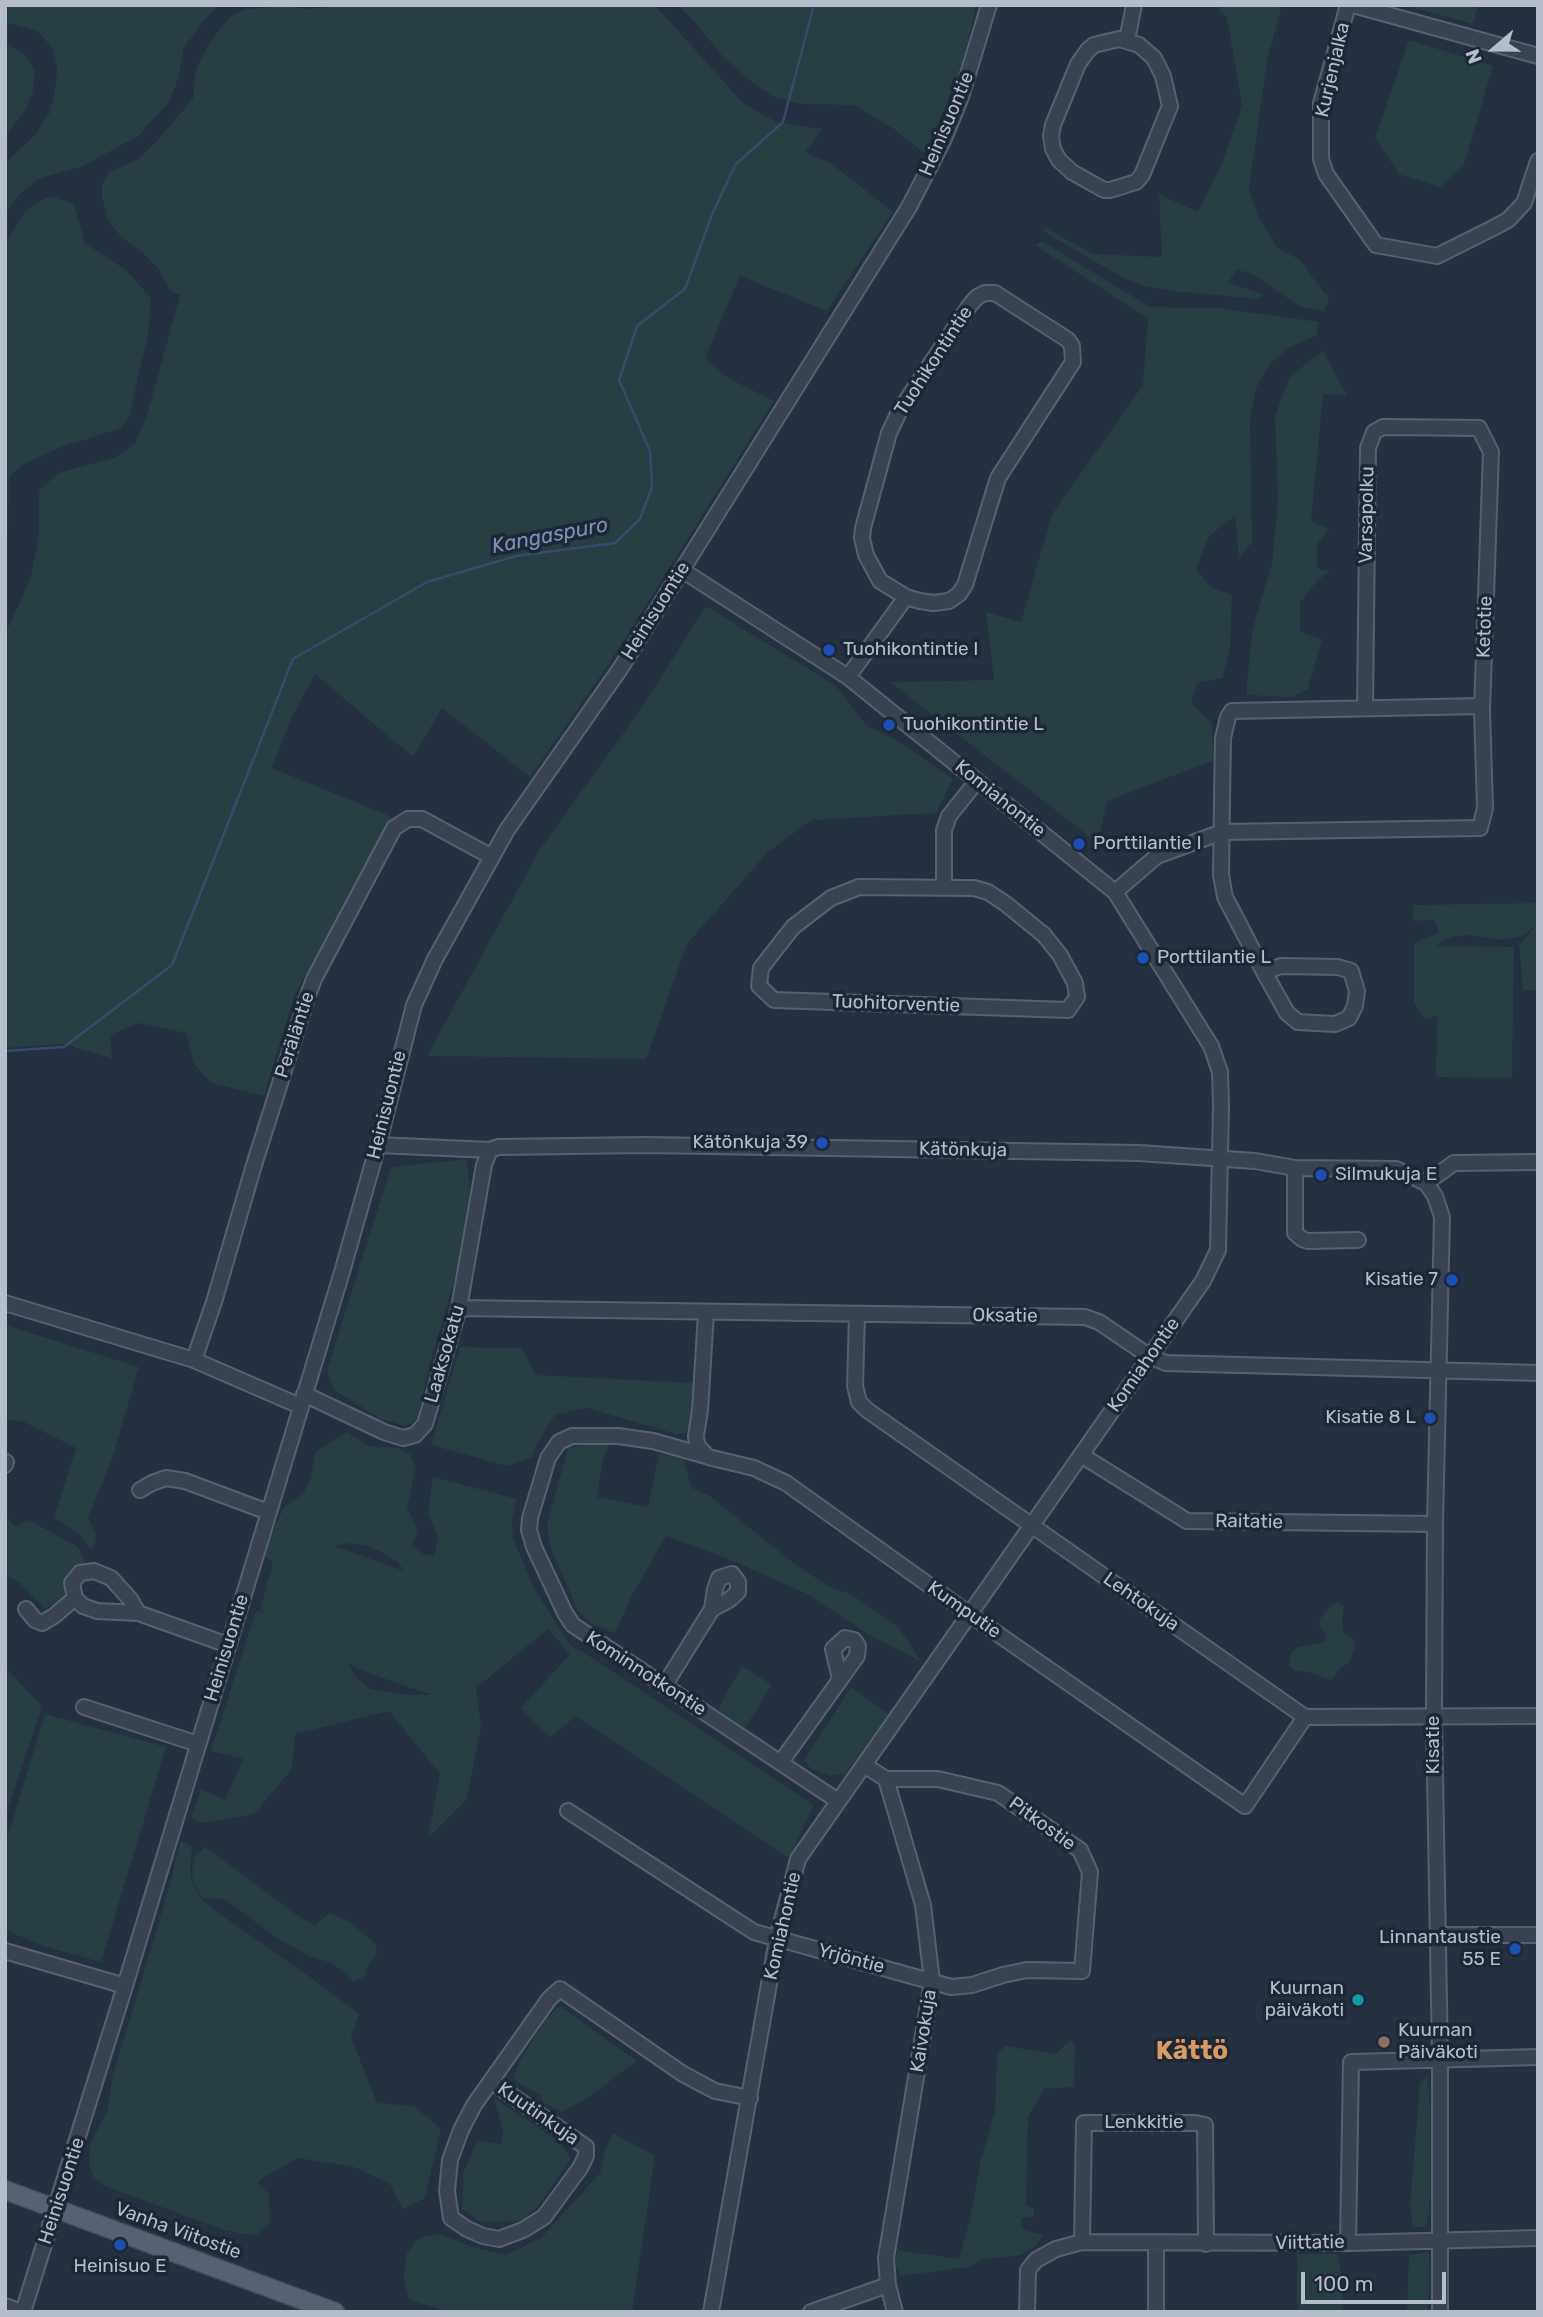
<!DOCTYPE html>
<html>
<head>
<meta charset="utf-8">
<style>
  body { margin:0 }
  #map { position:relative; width:1543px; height:2317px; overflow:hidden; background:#253041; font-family:Rubik,sans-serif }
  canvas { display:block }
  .frame { position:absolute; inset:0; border:7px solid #b5bdcb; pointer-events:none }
  .north { position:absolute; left:1459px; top:14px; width:70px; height:70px; -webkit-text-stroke:5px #1e2736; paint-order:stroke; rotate:250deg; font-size:19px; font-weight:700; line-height:28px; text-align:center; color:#b5bdcb }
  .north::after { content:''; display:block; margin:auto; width:24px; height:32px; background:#b5bdcb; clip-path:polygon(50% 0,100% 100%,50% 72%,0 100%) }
  .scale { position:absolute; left:1301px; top:2272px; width:145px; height:32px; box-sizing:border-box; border:4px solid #b5bdcb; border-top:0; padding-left:9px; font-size:21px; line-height:24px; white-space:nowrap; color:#b5bdcb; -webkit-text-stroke:5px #1e2736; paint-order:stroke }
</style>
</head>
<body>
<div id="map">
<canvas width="1543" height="2317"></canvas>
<div class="frame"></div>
<div class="north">N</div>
<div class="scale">100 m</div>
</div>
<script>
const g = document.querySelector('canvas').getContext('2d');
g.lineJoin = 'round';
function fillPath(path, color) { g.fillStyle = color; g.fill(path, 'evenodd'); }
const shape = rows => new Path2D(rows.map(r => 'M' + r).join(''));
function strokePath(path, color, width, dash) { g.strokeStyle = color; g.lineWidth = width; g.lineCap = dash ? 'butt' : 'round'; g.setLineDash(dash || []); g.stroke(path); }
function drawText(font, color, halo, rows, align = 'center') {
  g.font = font + ' Rubik,sans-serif'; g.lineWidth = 7; g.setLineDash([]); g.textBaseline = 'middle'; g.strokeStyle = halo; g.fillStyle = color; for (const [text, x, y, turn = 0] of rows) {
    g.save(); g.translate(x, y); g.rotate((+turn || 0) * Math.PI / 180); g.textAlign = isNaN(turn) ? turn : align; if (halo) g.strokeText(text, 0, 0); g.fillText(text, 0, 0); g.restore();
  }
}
fillPath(shape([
  [5,5,219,5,201,24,184,48,177,82,169,102,138,136,81,167,40,178,21,193,5,214,5,163,35,135,49,114,55,90,57,69,53,50,39,32,5,22],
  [343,5,655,5,743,103,776,122,822,129,805,152,832,164,893,212,827,311,740,276,705,358,728,378,774,401,609,664,530,777,442,708,413,757,315,674,291,719,272,768,392,817,295,994,264,1096,211,1083,194,1064,186,1033,139,1023,110,1035,112,1059,64,1044,5,1048,5,634,30,580,39,535,39,491,58,473,116,457,135,443,147,415,180,295,170,291,159,269,143,253,122,238,108,220,102,198,102,184,109,172,137,160,155,143,193,99,196,68,209,44,229,17,247,9,283,6,311,9],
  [678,5,976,5,964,59,948,101,924,153,894,129,854,105,801,104,774,97,754,84,724,58,694,21],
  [1216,5,1270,5,1281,8,1267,61,1249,189,1258,217,1277,247,1300,260,1325,294,1330,295,1324,311,1299,306,1251,273,1236,270,1228,283,1263,294,1260,299,1172,291,1144,286,1123,278,1043,231,1044,227,1093,254,1162,257,1159,194,1198,212,1221,166,1242,106,1227,18],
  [1402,5,1478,5,1473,24],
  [1409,40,1493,66,1464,165,1440,187,1399,174,1375,138],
  [5,44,25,54,35,70,33,91,25,111,5,136],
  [50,196,74,204,85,243,126,270,151,298,148,335,129,416,122,428,61,447,22,465,9,477,8,533,5,556,5,243,24,213,33,205],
  [1042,241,1150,307,1219,308,1319,322,1317,335,1290,347,1271,363,1256,388,1250,421,1252,542,1239,559,1235,516,1209,536,1196,569,1211,587,1232,595,1230,649,1222,678,1197,683,1191,703,1212,723,1214,760,1107,801,1098,843,890,682,994,680,986,612,1021,622,1052,514,1143,385,1148,319,1035,245],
  [1323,351,1347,395,1323,394,1311,521,1329,529,1317,544,1317,568,1330,571,1317,581,1300,603,1300,632,1322,639,1308,689,1293,697,1246,695,1252,632,1272,563,1278,499,1275,416,1290,376],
  [706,606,836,686,867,726,898,741,953,779,936,813,812,820,768,852,687,944,646,1059,427,1056,540,849,638,713],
  [1538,903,1538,990,1523,990,1519,945,1535,926,1524,935,1504,940,1465,935,1452,937,1437,944,1438,946,1514,947,1512,1078,1436,1077,1437,1016,1425,1019,1414,1003,1414,943,1438,933,1437,925,1433,920,1413,921,1413,905],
  [467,1159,471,1200,460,1261,433,1352,417,1419,406,1426,381,1419,333,1389,327,1370,391,1167],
  [5,1325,139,1367,112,1459,88,1518,96,1533,95,1546,90,1549,81,1535,54,1518,76,1448,22,1421,5,1420],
  [460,1347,522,1348,535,1375,694,1383,689,1433,676,1434,587,1408,555,1415,536,1445,532,1458,507,1466,431,1445],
  [347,1432,369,1446,397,1448,410,1454,416,1469,407,1507,418,1531,411,1545,425,1555,434,1555,438,1537,428,1513,433,1477,517,1499,512,1518,513,1539,534,1588,571,1646,583,1652,814,1805,789,1858,576,1716,550,1737,521,1708,570,1654,548,1629,476,1688,481,1726,467,1799,428,1838,440,1774,389,1711,295,1734,292,1769,254,1814,202,1823,191,1818,201,1789,225,1800,243,1759,211,1751,256,1611,267,1614,260,1610,273,1563,265,1556,269,1539,284,1507,303,1494,311,1478,315,1452],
  [350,1543,368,1546,385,1554,398,1562,404,1571,335,1546],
  [349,1664,363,1671,431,1695,409,1695,370,1689,355,1676],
  [610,1441,603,1461,597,1497,648,1507,659,1454,683,1459,692,1488,710,1496,796,1565,833,1589,851,1594,899,1628,921,1661,874,1638,807,1594,731,1560,666,1536,631,1597,615,1633,592,1624,578,1611,550,1546,547,1524,568,1448],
  [5,1515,16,1527,29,1520,78,1547,85,1562,80,1567,70,1571,63,1598,45,1609,20,1583,5,1574],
  [1339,1603,1344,1606,1342,1624,1344,1633,1353,1638,1355,1647,1349,1662,1339,1670,1331,1680,1307,1672,1295,1671,1289,1666,1291,1653,1298,1647,1325,1642,1326,1635,1320,1628,1319,1620,1332,1605],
  [742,1666,772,1685,745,1728,718,1709],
  [5,1667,42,1706,5,1818],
  [851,1687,889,1714,845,1774,830,1776,811,1769,804,1760],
  [45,1714,166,1747,101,1962,46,1947,5,1930,5,1845],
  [181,1841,192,1847,190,1869,192,1882,201,1898,220,1914,310,1977,359,2014,351,2037,377,2103,414,2106,441,2129,425,2198,403,2210,390,2184,354,2167,298,2158,257,2182,269,2194,270,2222,256,2235,243,2234,224,2230,129,2195,107,2187,93,2177,89,2163,90,2145,107,2111,113,2074,168,1892],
  [205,1847,301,1918,315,1925,329,1913,348,1921,376,1944,377,1954,368,1964,365,1976,354,1981,332,1963,309,1956,278,1939,226,1900,203,1898,193,1882,192,1869,195,1856],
  [560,2006,637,2061,590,2096,562,2112,544,2103,541,2096,513,2079,520,2060,547,2018],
  [1070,2040,1075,2044,1074,2087,1044,2089,1028,2117,1026,2204,1034,2209,1034,2216,1021,2218,1023,2230,1043,2235,1037,2245,1021,2255,984,2259,968,2267,900,2276,895,2261,897,2250,959,2259,970,2219,980,2164,995,2112,997,2054,1005,2046,1056,2054],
  [1427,2075,1430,2112,1430,2189,1428,2218,1425,2227,1413,2227,1410,2205,1420,2083],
  [494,2098,559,2141,571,2159,535,2210,519,2221,480,2222,462,2209,463,2174,477,2140,501,2144,503,2132],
  [613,2133,655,2156,632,2312,448,2312,409,2300,403,2279,407,2253,419,2238,440,2234,470,2246,506,2255,541,2238,600,2173,606,2148],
  [1429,2252,1428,2312,1407,2312,1409,2255],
  [1297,2254,1337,2254,1342,2277,1343,2312,1298,2312]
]), '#273e42');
strokePath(shape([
  [5,1051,64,1047,172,965,293,659,427,582,516,556,615,543,640,519,652,487,650,451,619,380,637,326,685,289,711,217,735,165,783,122,814,5]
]), '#384a69', 2.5);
const minor = shape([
  [1348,5,1321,103,1321,159,1326,174,1376,245,1437,256,1493,228,1508,220,1524,203,1538,161],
  [1353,5,1538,56],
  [1119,39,1139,45,1154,58,1163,76,1170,106,1142,175,1136,182,1110,190,1104,190,1072,172,1059,160,1053,149,1051,136,1053,125,1078,64,1088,50,1094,45,1119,39],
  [1127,40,1134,5],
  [985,293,995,293,1068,340,1072,346,1073,362,998,478,965,585,959,594,949,601,933,603,920,601,906,597,880,581,866,555,862,538,863,528,889,433,900,410,970,305,977,297,985,293],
  [682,570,848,677,1115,892,1211,1046,1220,1072,1221,1105,1218,1250,1203,1281,798,1859,777,1939,711,2312],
  [848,677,906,597],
  [859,887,974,888,988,892,1006,904,1044,935,1060,955,1075,983,1077,997,1068,1010,774,1000,759,986,761,968,793,927,831,898,859,887],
  [944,887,944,830,949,816,977,781],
  [1115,892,1157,856,1222,832,1480,828,1485,808,1482,710,1491,452,1479,428,1383,427,1374,432,1368,448,1365,707],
  [1264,972,1287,1013,1298,1022,1335,1024,1349,1018,1355,1006,1357,991,1351,971,1338,967,1281,966,1264,972,1225,897,1221,875,1222,798,1223,738,1228,717,1232,711,1482,706],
  [378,1145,490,1150,498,1147,646,1145,1139,1153,1255,1161,1295,1168,1396,1169,1426,1183,1435,1196,1442,1217,1435,1524,1434,1717,1440,2059,1440,2312],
  [1295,1168,1295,1233,1302,1239,1308,1241,1358,1240],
  [1426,1183,1454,1163,1538,1162],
  [5,1303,194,1360,300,1406],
  [459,1308,1085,1317,1099,1322,1149,1356,1166,1363,1538,1373],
  [706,1313,700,1410,696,1436,697,1445,708,1457,754,1468,786,1483,975,1618,1245,1806,1305,1717],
  [857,1315,855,1386,859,1402,867,1410,1305,1717,1538,1716],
  [194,1360,214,1302,254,1165,307,998,314,979,394,828,408,819,422,819,492,857],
  [304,1394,384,1432,403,1438,415,1435,425,1424,459,1308,484,1165,490,1150],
  [1081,1455,1187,1521,1435,1524],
  [706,1456,653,1441,618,1436,572,1436,559,1442,548,1458,530,1518,529,1530,534,1547,565,1613,573,1625,838,1801],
  [5,1465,6,1462],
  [140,1490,152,1483,166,1478,185,1481,268,1512],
  [26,1609,35,1620,42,1623,54,1616,75,1598],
  [138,1613,130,1599,111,1578,94,1571,80,1573,72,1583,75,1598,83,1606,97,1611,138,1613,228,1645],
  [664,1686,712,1609,729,1600,738,1592,738,1582,732,1574,719,1578,715,1589,712,1609],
  [84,1707,198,1744],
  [781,1762,857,1656,858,1646,854,1640,845,1638,833,1649,840,1679],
  [864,1765,886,1779,923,1905,932,1981,886,2258,888,2285,895,2312],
  [568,1811,754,1932,951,1987,972,1985,1003,1975,1027,1970,1082,1971,1090,1872,1080,1850,998,1793,938,1779,886,1779],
  [1437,1935,1538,1935],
  [5,1951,125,1986],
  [492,2082,586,2147,586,2156,580,2168,544,2217,523,2230,499,2239,483,2236,467,2229,451,2218,447,2191,450,2160,461,2130,474,2105,549,1999,560,1989,683,2074,715,2091,750,2098],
  [1082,2242,1084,2123,1195,2123,1205,2125,1206,2244],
  [1348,2243,1351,2062,1538,2057],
  [5,2306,21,2312],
  [23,2312,125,1986,342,1272,378,1145,414,1005,435,959,507,830,620,669,909,207,943,141,961,97,989,5],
  [811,2312,888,2285],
  [1027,2312,1028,2270,1036,2260,1056,2249,1082,2242,1348,2243,1538,2238],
  [1156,2312,1156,2243]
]);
const major = shape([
  [5,2190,335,2312]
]);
strokePath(minor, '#57606e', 18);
strokePath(major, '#424b5a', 21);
strokePath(minor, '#394251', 14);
strokePath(major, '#576171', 18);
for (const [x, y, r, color] of [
  [829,650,7,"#1a4fb4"],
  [889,725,7,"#1a4fb4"],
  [1079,844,7,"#1a4fb4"],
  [1143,958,7,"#1a4fb4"],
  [822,1143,7,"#1a4fb4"],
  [1321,1175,7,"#1a4fb4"],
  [1452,1280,7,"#1a4fb4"],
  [1430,1418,7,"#1a4fb4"],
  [1515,1949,7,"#1a4fb4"],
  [1358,2000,7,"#0f9aa8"],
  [1384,2042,7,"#8d6e63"],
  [120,2245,7,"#1a4fb4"]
]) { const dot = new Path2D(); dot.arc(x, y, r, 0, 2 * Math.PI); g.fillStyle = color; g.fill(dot); strokePath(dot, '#1e2736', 2.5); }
drawText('19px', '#b5bdcb', '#1e2736', [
  ["Kurjenjalka",1333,70,-77],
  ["Heinisuontie",947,124,-67],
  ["Tuohikontintie",934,361,-57],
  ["Varsapolku",1367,515,-89],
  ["Heinisuontie",656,611,-58],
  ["Ketotie",1485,627,-88],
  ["Komiahontie",1000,799,39],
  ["Tuohitorventie",896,1004,2],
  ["Peräläntie",295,1035,-72],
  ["Heinisuontie",387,1105,-76],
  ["Kätönkuja",963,1150,1],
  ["Oksatie",1005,1316,1],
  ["Laaksokatu",445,1354,-74],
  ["Komiahontie",1144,1365,-55],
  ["Raitatie",1249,1522,1],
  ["Lehtokuja",1141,1602,35],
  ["Kumputie",964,1610,35],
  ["Heinisuontie",227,1648,-73],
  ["Kominnotkontie",646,1674,33],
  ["Kisatie",1434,1745,-90],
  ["Pitkostie",1042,1824,36],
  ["Komiahontie",783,1926,-77],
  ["Yrjöntie",851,1959,15],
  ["Kaivokuja",924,2031,-81],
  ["Kuutinkuja",538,2114,35],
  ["Lenkkitie",1144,2123],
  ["Heinisuontie",62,2191,-72],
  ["Vanha Viitostie",178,2231,20],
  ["Viittatie",1310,2243,-1]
]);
drawText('19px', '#b5bdcb', '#1e2736', [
  ["Tuohikontintie I",843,650],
  ["Tuohikontintie L",903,725],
  ["Porttilantie I",1093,844],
  ["Porttilantie L",1157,958],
  ["Kätönkuja 39",808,1143,"right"],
  ["Silmukuja E",1335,1175],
  ["Kisatie 7",1438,1280,"right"],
  ["Kisatie 8 L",1416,1418,"right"],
  ["Linnantaustie",1501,1938,"right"],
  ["55 E",1501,1960,"right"],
  ["Kuurnan",1344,1989,"right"],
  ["päiväkoti",1344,2011,"right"],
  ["Kuurnan",1398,2031],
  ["Päiväkoti",1398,2053],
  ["Heinisuo E",120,2267,"center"]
], 'left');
drawText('italic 21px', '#7c91b3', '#1e2736', [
  ["Kangaspuro",550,536,-11]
]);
drawText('bold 26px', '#d99b63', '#1e2736', [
  ["Kättö",1192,2051]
]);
</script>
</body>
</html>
